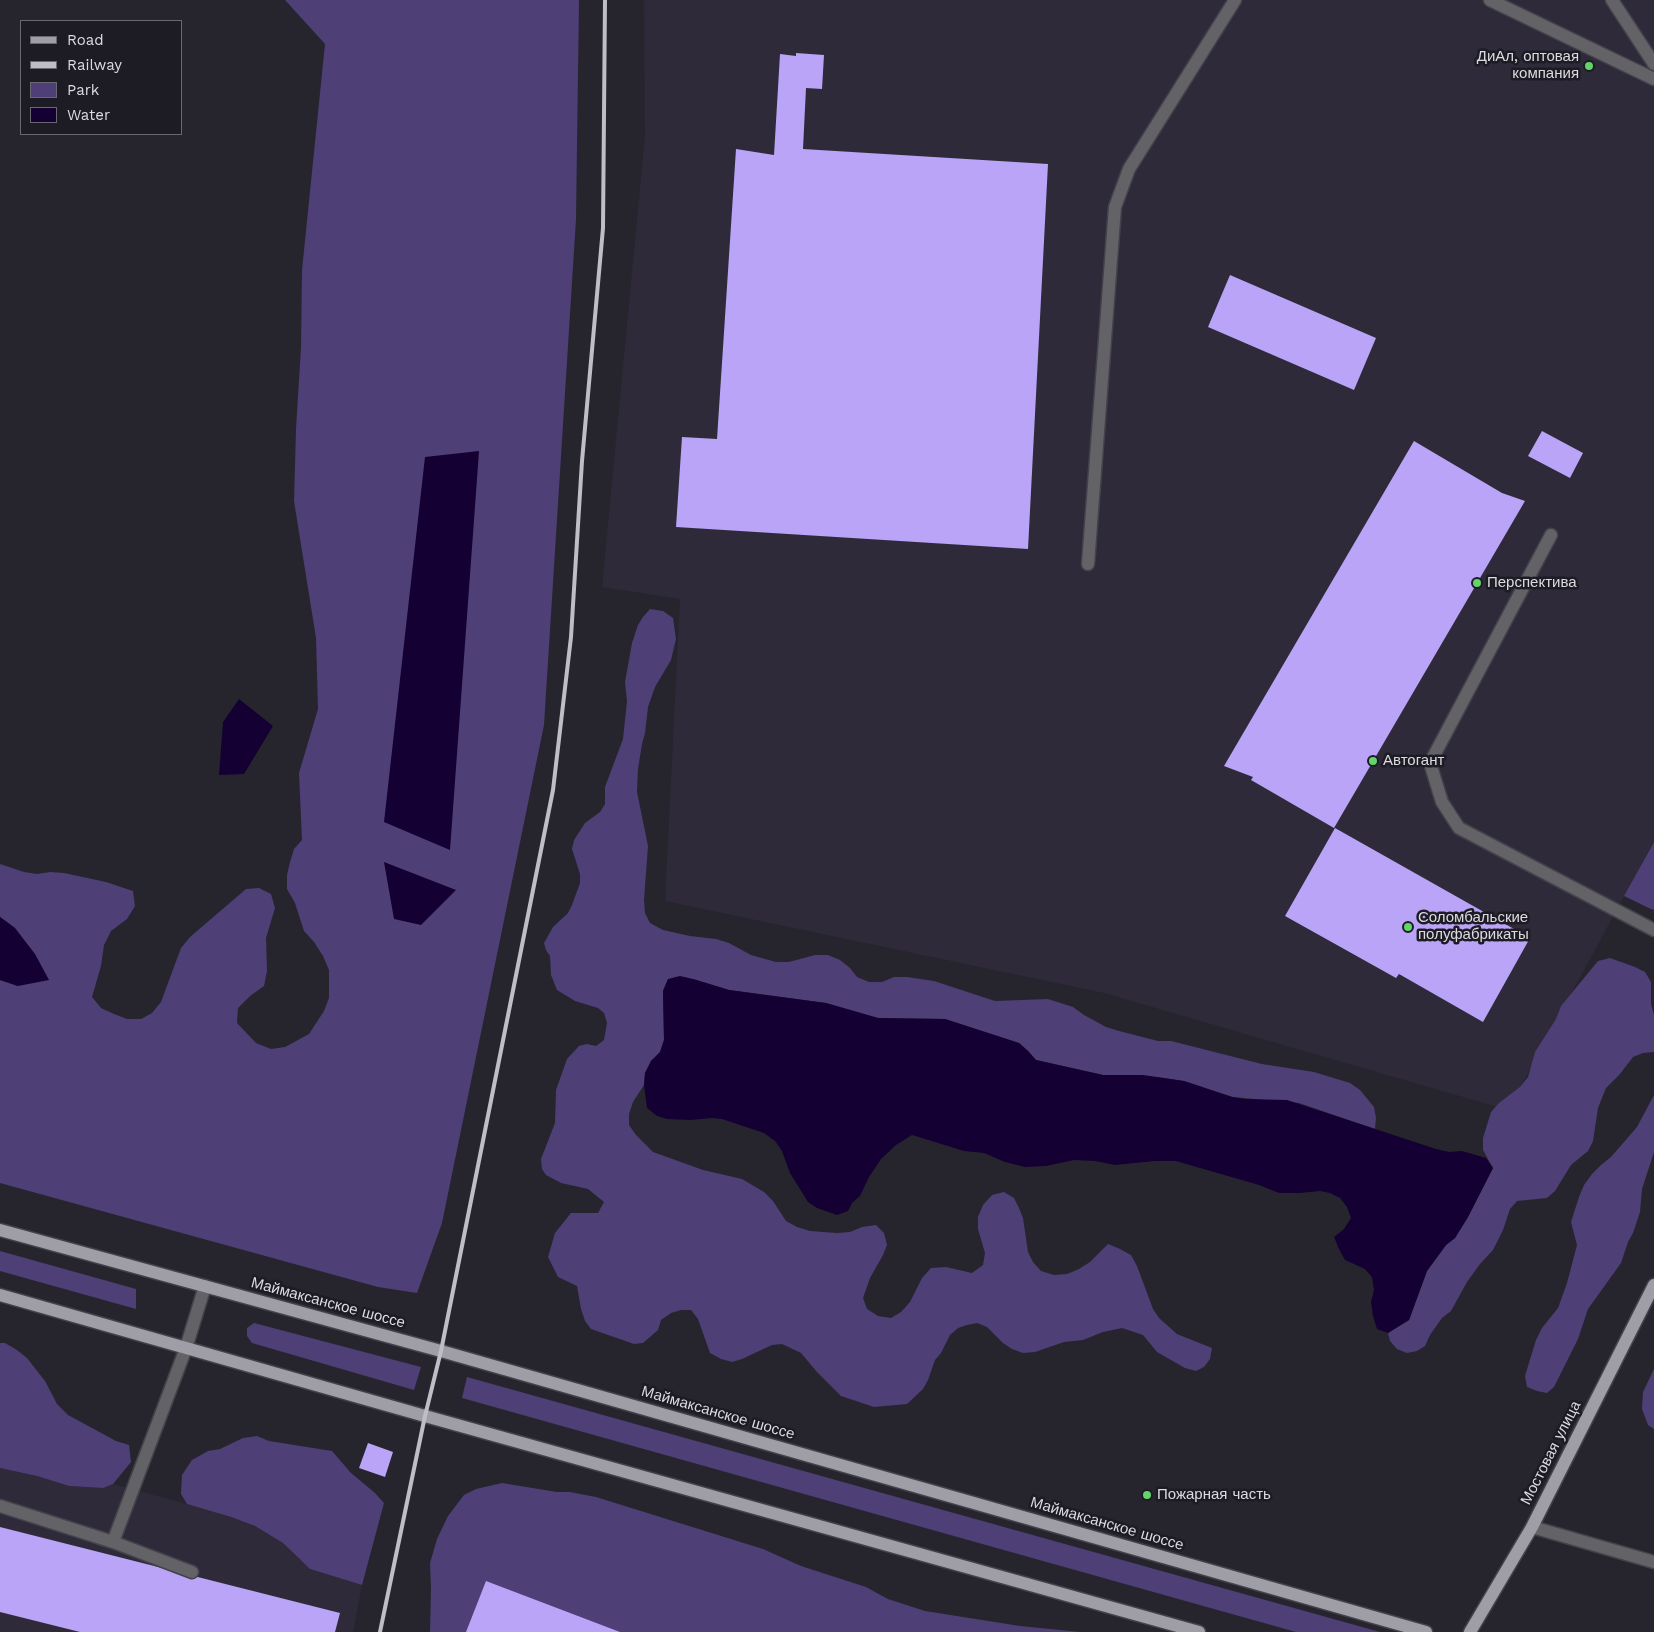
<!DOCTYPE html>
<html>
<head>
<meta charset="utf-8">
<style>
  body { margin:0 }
  #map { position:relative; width:1654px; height:1632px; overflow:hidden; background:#26252e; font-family:"Work Sans",sans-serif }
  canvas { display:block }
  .legend { position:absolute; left:20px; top:20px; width:162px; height:115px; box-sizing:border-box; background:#1d1b24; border:1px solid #696870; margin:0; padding:6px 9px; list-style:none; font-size:15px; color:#dcdbe1 }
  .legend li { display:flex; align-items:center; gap:10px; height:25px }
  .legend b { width:25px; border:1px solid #696870 }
</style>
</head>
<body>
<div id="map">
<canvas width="1654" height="1632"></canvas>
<ul class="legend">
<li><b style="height:6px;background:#9f9ea7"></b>Road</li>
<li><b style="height:6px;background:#bfbec4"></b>Railway</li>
<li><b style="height:14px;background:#4e3f76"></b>Park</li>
<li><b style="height:14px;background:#140032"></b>Water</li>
</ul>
</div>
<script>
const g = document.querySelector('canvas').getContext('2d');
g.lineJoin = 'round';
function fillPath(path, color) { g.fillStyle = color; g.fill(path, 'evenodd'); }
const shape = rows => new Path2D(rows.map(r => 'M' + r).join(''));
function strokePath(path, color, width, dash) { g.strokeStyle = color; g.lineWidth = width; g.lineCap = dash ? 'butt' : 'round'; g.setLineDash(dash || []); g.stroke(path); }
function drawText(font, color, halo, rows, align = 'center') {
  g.font = font + ' "Work Sans",sans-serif'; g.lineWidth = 5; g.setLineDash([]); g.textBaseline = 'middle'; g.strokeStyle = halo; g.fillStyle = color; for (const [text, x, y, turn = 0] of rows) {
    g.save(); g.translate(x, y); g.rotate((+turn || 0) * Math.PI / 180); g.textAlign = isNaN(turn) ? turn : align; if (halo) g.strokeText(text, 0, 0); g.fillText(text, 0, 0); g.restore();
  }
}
fillPath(shape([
  [644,0,1654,0,1654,841,1508,1110,1104,993,665,901,680,599,602,587,645,136],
  [0,1468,37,1476,69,1486,102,1488,113,1484,209,1510,255,1526,283,1543,310,1569,362,1585,353,1632,0,1632]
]), '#2e2a39');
fillPath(shape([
  [285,0,579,0,576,219,544,725,442,1223,417,1293,378,1287,0,1183,0,980,18,986,15,928,0,917,0,864,24,872,37,874,50,872,64,873,106,882,133,891,135,906,127,919,111,931,104,945,101,966,92,997,101,1008,114,1014,127,1019,141,1019,152,1013,161,1002,181,948,190,937,246,889,259,888,271,894,275,908,266,938,267,971,264,986,250,996,238,1008,237,1023,256,1043,271,1049,285,1047,309,1034,324,1011,329,998,329,970,323,956,314,942,304,931,295,903,287,889,287,875,290,862,294,849,302,840,299,773,318,709,316,638,294,501,296,429,301,348,302,270,325,44],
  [650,609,663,611,673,618,676,639,671,660,655,687,648,707,645,733,642,744,638,769,637,792,648,846,644,900,645,913,650,923,663,930,690,936,716,939,729,943,751,955,776,962,789,962,815,955,828,955,840,960,850,968,857,977,869,982,882,982,894,977,907,977,934,981,995,1001,1048,999,1073,1007,1084,1015,1106,1027,1119,1031,1158,1041,1171,1041,1262,1064,1314,1072,1350,1083,1360,1090,1374,1107,1376,1118,1375,1129,1299,1103,1233,1097,1184,1081,1157,1077,1103,1075,1036,1060,1028,1051,1019,1043,945,1019,878,1018,826,1003,729,990,693,979,668,979,663,991,664,1040,660,1052,651,1061,645,1073,644,1085,633,1102,629,1114,629,1125,636,1135,653,1152,703,1170,742,1179,764,1192,773,1201,786,1221,797,1227,810,1231,837,1233,850,1232,862,1227,876,1225,884,1233,887,1245,883,1255,870,1278,863,1298,867,1309,878,1316,891,1318,901,1312,910,1302,922,1278,931,1268,946,1267,972,1273,983,1265,985,1253,978,1229,978,1217,983,1205,992,1195,1004,1192,1014,1198,1019,1208,1023,1218,1028,1252,1033,1262,1041,1271,1054,1275,1067,1274,1079,1269,1090,1262,1108,1244,1120,1249,1131,1255,1137,1266,1153,1309,1159,1318,1177,1334,1212,1348,1210,1359,1204,1367,1196,1371,1185,1368,1157,1352,1143,1335,1122,1328,1103,1332,1083,1340,1064,1342,1035,1352,1023,1353,1012,1349,1003,1343,987,1327,977,1323,967,1325,958,1328,950,1335,941,1353,935,1360,928,1380,923,1389,907,1404,874,1407,841,1396,817,1372,801,1353,782,1344,772,1345,742,1359,732,1362,721,1359,710,1353,698,1319,691,1310,681,1310,671,1313,661,1320,658,1330,643,1343,634,1344,591,1329,585,1321,581,1309,577,1286,558,1277,548,1257,555,1233,571,1213,598,1213,604,1202,588,1189,561,1183,546,1175,542,1169,541,1159,555,1123,556,1090,567,1059,579,1046,587,1044,596,1046,604,1040,607,1023,604,1013,598,1008,575,1001,557,990,551,975,550,956,546,950,544,943,553,927,568,913,572,905,580,883,580,874,572,849,574,840,585,823,600,812,605,804,605,787,623,739,627,701,625,682,632,643,638,625,643,617],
  [1654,842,1654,909,1653,910,1624,896],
  [1610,958,1635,967,1645,972,1651,982,1651,1004,1654,1015,1654,1052,1643,1053,1633,1057,1620,1074,1606,1088,1598,1108,1593,1141,1588,1151,1571,1165,1555,1191,1547,1198,1517,1201,1510,1209,1503,1230,1493,1250,1480,1264,1467,1282,1451,1311,1442,1318,1430,1335,1425,1346,1417,1351,1407,1353,1397,1349,1390,1341,1388,1333,1409,1320,1427,1271,1446,1245,1455,1238,1468,1217,1493,1168,1483,1150,1483,1138,1491,1112,1499,1103,1520,1087,1528,1077,1535,1052,1556,1019,1561,1006,1598,961],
  [1654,1095,1654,1152,1642,1189,1640,1212,1633,1233,1628,1242,1621,1263,1588,1309,1578,1339,1554,1387,1547,1393,1537,1391,1527,1387,1525,1376,1536,1340,1542,1328,1558,1308,1567,1283,1577,1245,1571,1222,1579,1197,1584,1185,1592,1174,1601,1165,1611,1157,1637,1127],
  [0,1251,136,1289,136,1309,0,1271],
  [254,1323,421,1367,414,1390,252,1343,247,1336,247,1328],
  [0,1343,5,1343,17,1350,27,1358,45,1381,57,1404,68,1415,116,1441,129,1445,131,1462,113,1484,103,1488,69,1486,37,1476,0,1468],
  [1654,1369,1654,1429,1648,1425,1642,1409,1643,1392],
  [467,1377,1380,1632,1296,1632,462,1398],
  [257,1436,269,1441,332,1451,351,1473,375,1493,384,1503,362,1585,310,1569,283,1543,255,1526,231,1517,187,1504,181,1494,182,1475,192,1460,208,1451,220,1449,243,1438],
  [502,1483,557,1492,570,1492,596,1497,763,1549,801,1566,866,1587,888,1599,925,1611,1020,1626,1080,1632,430,1632,431,1589,430,1563,437,1539,448,1516,464,1495,476,1489]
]), '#4e3f76');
fillPath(shape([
  [479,451,450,850,384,822,425,457],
  [239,699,273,726,244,774,219,775,223,722],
  [384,862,456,890,421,925,394,919],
  [0,917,15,928,35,954,49,980,18,986,0,980],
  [680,976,693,979,729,990,826,1003,878,1018,945,1019,1019,1043,1028,1051,1036,1060,1103,1075,1143,1075,1184,1081,1232,1097,1245,1099,1287,1100,1436,1149,1449,1152,1462,1151,1486,1158,1493,1168,1468,1217,1455,1238,1446,1245,1427,1271,1409,1320,1388,1333,1377,1329,1373,1316,1371,1302,1374,1290,1372,1277,1365,1269,1345,1260,1339,1249,1334,1237,1344,1229,1351,1218,1347,1207,1340,1198,1330,1193,1320,1191,1300,1193,1279,1193,1259,1185,1176,1161,1155,1161,1115,1165,1095,1161,1074,1160,1046,1166,1025,1167,1005,1162,984,1153,964,1151,912,1135,896,1145,881,1159,869,1177,860,1196,852,1203,848,1211,837,1215,817,1208,808,1202,790,1173,782,1151,775,1141,764,1133,722,1119,712,1118,691,1120,667,1119,657,1116,647,1108,644,1085,645,1073,651,1061,660,1052,664,1040,663,991,668,979]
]), '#140032');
fillPath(shape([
  [796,53,824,55,822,89,806,88,803,149,1048,164,1028,549,676,527,682,437,717,439,736,149,774,155,780,54,796,56],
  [1230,275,1376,338,1354,390,1208,327],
  [1542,431,1583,453,1570,478,1528,456],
  [1414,441,1502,493,1525,501,1334,828,1251,780,1253,777,1224,766],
  [1335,828,1530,938,1483,1022,1399,974,1396,978,1285,916],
  [368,1443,393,1452,385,1477,359,1468],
  [0,1527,340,1613,335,1632,80,1632,0,1612],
  [486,1581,620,1632,466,1632]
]), '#b9a4f8');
const minor = shape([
  [1490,0,1654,79],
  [1612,0,1654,64],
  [1551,535,1430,763,1442,802,1459,828,1654,930],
  [1088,564,1115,207,1129,169,1235,0],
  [0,1506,113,1542,192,1572],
  [1532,1527,1654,1562],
  [113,1542,186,1348,205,1286]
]);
const major = shape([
  [0,1230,441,1351,1426,1632],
  [0,1295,425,1416,1199,1632],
  [1470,1632,1532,1527,1654,1285]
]);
strokePath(minor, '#43424b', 15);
strokePath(major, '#43424b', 15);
strokePath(minor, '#636267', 12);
strokePath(major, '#9f9ea7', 12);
strokePath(shape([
  [380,1632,425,1416,441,1351,553,790,571,637,582,461,603,228,605,0]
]), '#bfbec4', 4);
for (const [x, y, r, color] of [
  [1589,66,5,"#62d469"],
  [1477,583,5,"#62d469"],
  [1373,761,5,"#62d469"],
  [1408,927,5,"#62d469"],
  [1147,1495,5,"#62d469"]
]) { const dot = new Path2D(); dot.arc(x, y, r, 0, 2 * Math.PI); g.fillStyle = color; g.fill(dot); strokePath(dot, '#1d1b24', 2); }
drawText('15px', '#dcdbe1', '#1d1b24', [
  ["ДиАл, оптовая",1579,57,"right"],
  ["компания",1579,74,"right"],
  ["Перспектива",1487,583],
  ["Автогант",1383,761],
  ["Соломбальские",1418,918],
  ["полуфабрикаты",1418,935],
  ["Пожарная часть",1157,1495]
], 'left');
drawText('15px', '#dcdbe1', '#1d1b24', [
  ["Маймаксанское шоссе",328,1303,15],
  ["Маймаксанское шоссе",718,1413,16],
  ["Мостовая улица",1551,1453,-63],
  ["Маймаксанское шоссе",1107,1524,16]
]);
</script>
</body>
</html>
